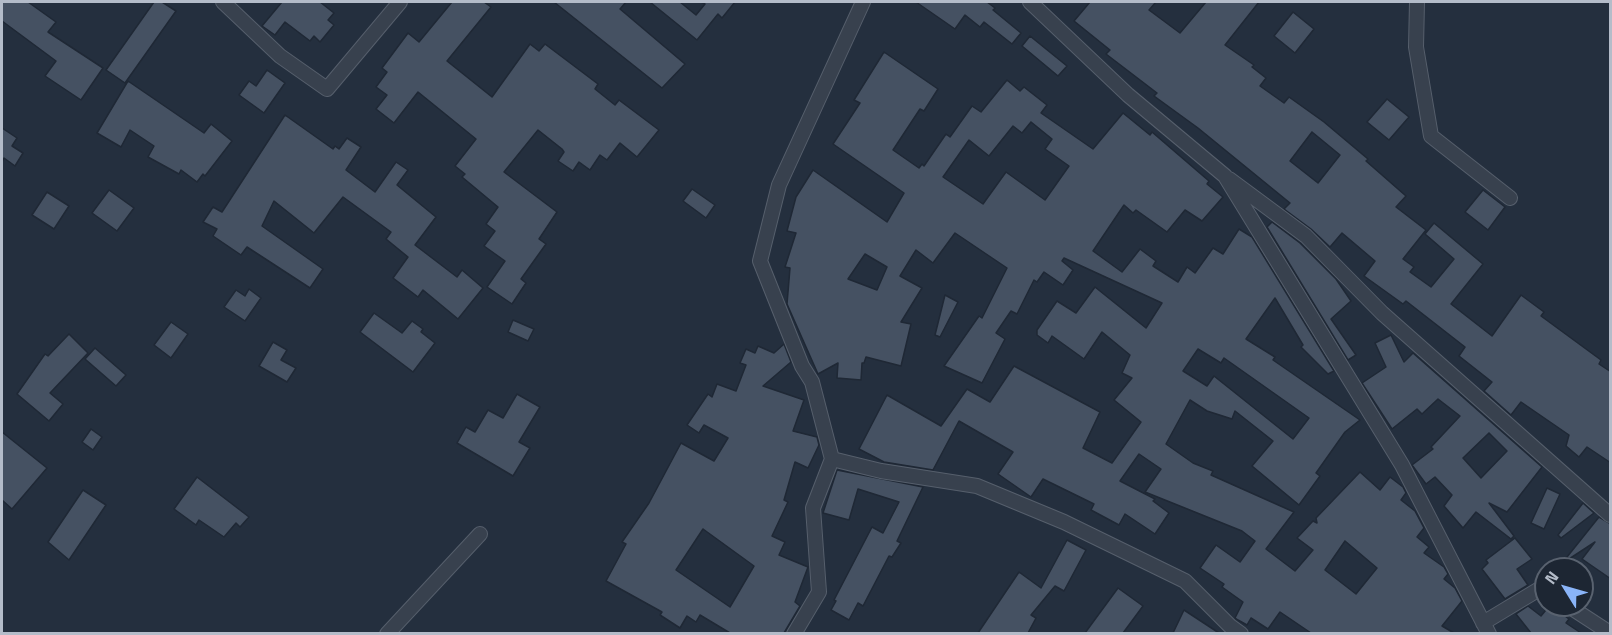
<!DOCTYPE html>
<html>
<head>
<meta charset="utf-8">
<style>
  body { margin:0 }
  #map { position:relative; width:1612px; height:635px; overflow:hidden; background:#242f3e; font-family:"Titillium Web",sans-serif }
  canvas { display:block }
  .frame { position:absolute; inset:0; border:3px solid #b4bcc9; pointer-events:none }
  .north { position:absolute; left:1534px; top:557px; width:60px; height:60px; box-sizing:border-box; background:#1d2633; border:2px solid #59626f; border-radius:50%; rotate:307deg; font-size:16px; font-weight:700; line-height:24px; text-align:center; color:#b4bcc9 }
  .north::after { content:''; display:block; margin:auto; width:21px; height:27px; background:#8ab4f8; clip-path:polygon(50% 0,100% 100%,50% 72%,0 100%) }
</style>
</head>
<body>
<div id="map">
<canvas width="1612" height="635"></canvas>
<div class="frame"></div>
<div class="north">N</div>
</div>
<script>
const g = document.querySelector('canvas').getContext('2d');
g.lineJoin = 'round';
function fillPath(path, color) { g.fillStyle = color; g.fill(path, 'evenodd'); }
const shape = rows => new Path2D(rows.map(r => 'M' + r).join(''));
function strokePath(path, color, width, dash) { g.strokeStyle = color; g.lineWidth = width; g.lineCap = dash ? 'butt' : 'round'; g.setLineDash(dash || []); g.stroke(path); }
const building = shape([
  [2,2,28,2,56,22,48,32,103,68,81,100,45,76,56,61,2,21,2,2],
  [154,2,162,2,176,11,125,83,106,70,154,2],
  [282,2,320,2,334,13,328,20,334,25,320,42,314,36,310,41,285,22,275,35,262,26,282,2],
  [452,2,484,2,491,7,447,61,492,97,530,44,539,51,545,44,598,84,595,89,615,105,619,100,659,130,637,157,620,143,607,160,600,155,590,170,579,162,573,171,558,161,564,152,562,149,538,130,504,172,557,212,539,239,546,244,521,279,526,283,512,304,487,287,505,261,484,246,495,231,486,224,498,207,462,177,465,174,455,166,476,139,418,92,394,123,376,109,387,95,376,87,387,72,382,68,408,33,419,42,452,2],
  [554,2,626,2,620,9,685,64,662,88,554,2],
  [650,2,680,2,696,15,705,4,701,2,735,2,722,18,718,14,697,40,650,2],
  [916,2,987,2,995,8,993,10,1021,33,1012,44,984,22,980,27,965,15,955,29,916,2],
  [1090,2,1156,2,1149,10,1180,33,1206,2,1259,2,1225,45,1254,65,1252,67,1266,78,1260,86,1284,103,1289,97,1324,122,1368,159,1366,161,1406,196,1396,207,1426,230,1403,259,1414,267,1410,272,1431,287,1454,259,1425,234,1434,223,1483,264,1451,304,1492,336,1521,295,1544,312,1541,316,1601,360,1599,364,1611,372,1611,463,1587,447,1579,457,1566,446,1569,435,1521,402,1511,415,1484,391,1492,382,1459,356,1465,347,1406,301,1403,304,1364,276,1375,261,1342,233,1330,247,1311,229,1284,209,1290,203,1198,128,1154,96,1157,93,1106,54,1110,50,1074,21,1090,2],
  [1312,132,1340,155,1318,183,1290,161,1312,132],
  [1293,12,1314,29,1295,53,1274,36,1293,12],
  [1030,36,1067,66,1058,76,1022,46,1030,36],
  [884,52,938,89,924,111,920,109,893,150,919,168,922,164,924,166,946,134,950,137,972,106,981,112,1007,80,1020,91,1024,87,1047,105,1041,113,1093,149,1123,113,1150,135,1152,132,1209,181,1207,184,1223,197,1202,221,1185,210,1167,232,1136,210,1133,213,1124,205,1093,251,1122,272,1140,249,1156,261,1153,266,1178,282,1187,267,1195,273,1213,248,1223,254,1239,229,1252,237,1334,371,1328,374,1301,347,1303,345,1275,298,1246,339,1275,357,1273,360,1360,420,1345,432,1316,473,1320,476,1299,505,1252,466,1273,441,1235,411,1232,419,1207,411,1190,400,1166,444,1193,463,1213,471,1211,475,1294,512,1266,549,1295,571,1313,550,1297,538,1313,521,1317,523,1316,518,1360,472,1380,490,1390,477,1403,487,1406,493,1401,500,1415,511,1424,528,1417,537,1429,547,1424,553,1444,567,1448,574,1444,579,1455,588,1462,601,1442,626,1454,633,1311,633,1280,612,1268,629,1251,618,1247,625,1238,620,1235,618,1243,602,1222,587,1224,584,1200,568,1216,545,1240,562,1255,541,1242,531,1145,492,1161,469,1139,454,1120,481,1155,499,1153,501,1169,513,1155,534,1125,514,1119,525,1091,510,1094,504,1043,479,1031,497,998,474,1013,452,959,421,933,470,884,462,859,449,887,395,941,426,967,389,990,402,1014,366,1100,412,1083,448,1112,463,1141,422,1114,400,1132,378,1122,373,1130,355,1102,332,1084,359,1052,336,1048,343,1037,335,1037,330,1057,301,1076,313,1095,287,1146,328,1162,303,1064,258,1062,261,1073,270,1063,285,1044,272,1037,282,1034,280,1017,314,1011,311,996,333,1005,339,982,383,944,366,979,316,982,318,1007,268,955,233,933,263,916,250,900,276,922,288,901,322,911,324,901,366,866,357,864,363,862,363,861,380,837,378,838,363,818,374,787,304,790,268,785,267,796,233,787,231,796,197,813,170,887,222,904,193,833,144,860,103,854,100,884,52],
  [1031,122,1052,139,1045,149,1069,166,1045,200,1006,172,983,204,943,177,969,140,989,156,1013,126,1022,133,1031,122],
  [865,254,887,267,877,290,848,279,865,254],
  [1198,349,1221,363,1224,358,1309,418,1293,439,1214,376,1207,386,1183,371,1198,349],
  [1345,541,1377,568,1356,594,1325,570,1345,541],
  [267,70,285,83,264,113,239,95,249,81,256,86,267,70],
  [128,81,204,133,211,124,232,141,205,176,203,174,197,182,181,170,179,174,148,157,154,146,130,130,121,147,97,133,128,81],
  [1387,99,1409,117,1389,140,1367,122,1387,99],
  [285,115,333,149,335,146,339,149,347,138,361,147,346,170,375,192,396,162,408,170,397,185,436,217,415,245,457,277,462,270,483,288,458,319,423,290,418,297,393,278,408,257,386,239,391,232,343,197,314,233,274,201,262,226,323,269,310,288,247,247,241,255,213,236,217,229,203,222,213,207,222,212,285,115],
  [2,128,17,138,12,146,23,153,15,166,4,158,2,162,2,128],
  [692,189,715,205,706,218,683,201,692,189],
  [109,190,134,208,117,231,92,213,109,190],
  [1483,190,1505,207,1488,230,1465,212,1483,190],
  [47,192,69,206,54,229,32,215,47,192],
  [1272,222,1300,243,1336,279,1351,301,1331,319,1356,355,1348,360,1267,227,1272,222],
  [249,289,261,298,245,321,224,307,236,290,245,296,249,289],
  [945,295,958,302,940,337,935,335,945,295],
  [374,313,402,333,412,321,423,329,421,332,435,343,413,372,360,332,374,313],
  [513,320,534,329,528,341,508,332,513,320],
  [171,322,188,334,171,358,154,345,171,322],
  [69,334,88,353,50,393,63,404,49,421,17,394,45,354,48,356,69,334],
  [1391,335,1404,362,1413,353,1542,467,1507,512,1489,503,1514,536,1511,539,1476,512,1463,528,1444,506,1452,495,1435,477,1426,484,1412,465,1433,449,1431,447,1460,416,1438,399,1422,414,1417,409,1392,429,1362,383,1386,367,1375,343,1391,335],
  [1489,433,1507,451,1481,478,1463,458,1489,433],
  [273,342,287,350,281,360,296,368,287,382,259,366,273,342],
  [784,344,791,362,763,386,804,400,793,431,817,437,819,445,808,468,795,462,784,500,788,502,772,536,785,542,779,555,808,567,795,602,800,606,784,633,730,633,700,615,696,622,687,616,680,628,660,615,662,612,606,581,626,544,622,542,649,503,681,443,714,461,728,438,704,425,699,433,687,425,708,394,712,397,717,384,736,391,746,365,740,363,746,349,755,353,758,346,774,353,784,344],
  [703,529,754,566,730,607,676,570,703,529],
  [95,348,126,375,116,386,85,359,95,348],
  [517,394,540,407,519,442,530,448,513,476,457,443,466,427,475,432,488,410,503,418,517,394],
  [91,429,102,437,93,450,82,442,91,429],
  [2,432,47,468,12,509,2,500,2,432],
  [837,470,923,487,897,541,901,543,892,557,889,556,863,606,858,603,849,620,831,610,836,601,834,600,872,527,883,533,899,502,858,489,849,520,823,513,837,470],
  [197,477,249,517,240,527,236,523,224,537,199,520,196,525,174,509,197,477],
  [1547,488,1560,494,1544,529,1531,523,1547,488],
  [83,490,106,505,69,560,48,542,83,490],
  [1583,503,1594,513,1561,538,1558,535,1583,503],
  [1599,517,1611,524,1611,579,1582,559,1595,542,1569,559,1567,557,1599,517],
  [1515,538,1532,559,1517,569,1528,585,1505,599,1482,569,1488,563,1486,560,1515,538],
  [1067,540,1086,550,1064,591,1055,586,1031,615,1036,618,1028,633,978,633,1019,572,1041,588,1067,540],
  [1118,588,1143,606,1123,633,1085,633,1118,588],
  [1550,605,1569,619,1566,623,1581,633,1531,633,1516,614,1528,606,1541,616,1550,605],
  [1184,610,1219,633,1173,633,1184,610]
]);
fillPath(building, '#455162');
strokePath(building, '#1f2835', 1.5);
const minor = shape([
  [223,2,280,56,327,89,400,2],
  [863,2,779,185,760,261,802,366,812,382,832,459,881,471,977,486,1064,522,1185,581,1230,626,1241,634],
  [1030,2,1128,95,1225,176,1402,465,1489,634],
  [1417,2,1416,47,1431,136,1510,198],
  [1229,179,1306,236,1382,313,1610,515],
  [1567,605,1610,633],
  [1483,623,1541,588,1546,591],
  [387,634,480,534],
  [794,634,819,592,813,508,832,459]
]);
strokePath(minor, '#565f6c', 16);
strokePath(minor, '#38414e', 14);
</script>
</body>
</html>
